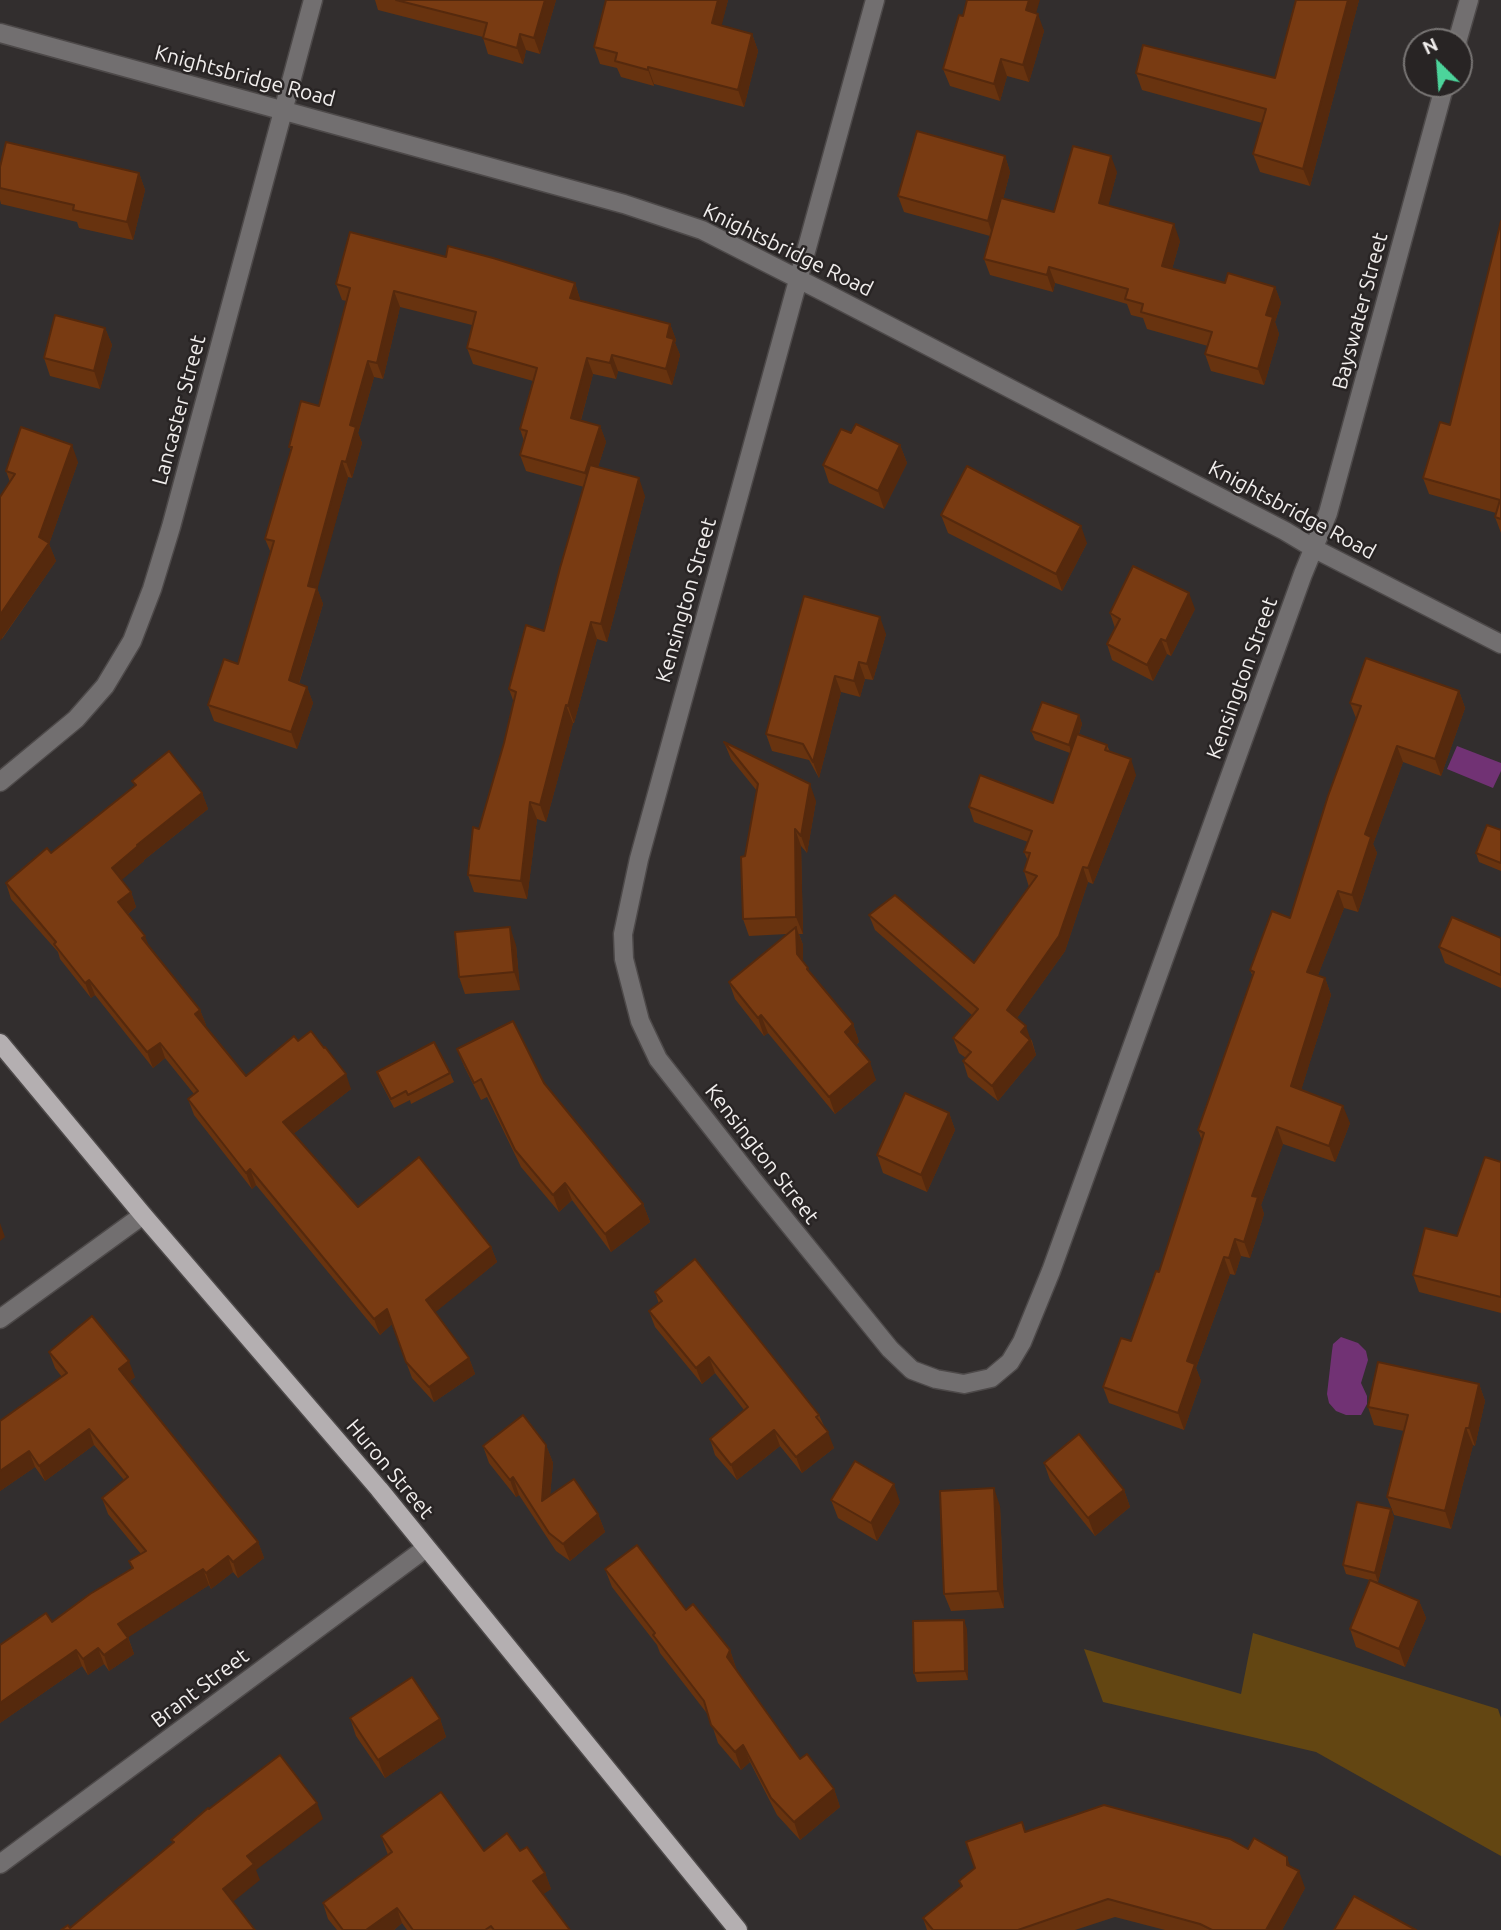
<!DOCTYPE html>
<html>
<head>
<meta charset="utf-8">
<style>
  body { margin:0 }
  #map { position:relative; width:1501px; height:1930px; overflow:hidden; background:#322e2e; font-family:Ubuntu,sans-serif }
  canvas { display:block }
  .north { position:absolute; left:1403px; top:28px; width:70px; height:70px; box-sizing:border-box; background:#282424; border:2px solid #787574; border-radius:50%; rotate:335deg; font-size:19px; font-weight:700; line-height:28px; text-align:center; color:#f1eeed }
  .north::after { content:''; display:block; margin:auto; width:24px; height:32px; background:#4cd49b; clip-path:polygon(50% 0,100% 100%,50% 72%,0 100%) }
</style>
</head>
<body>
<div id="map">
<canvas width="1501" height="1930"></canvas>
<div class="north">N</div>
</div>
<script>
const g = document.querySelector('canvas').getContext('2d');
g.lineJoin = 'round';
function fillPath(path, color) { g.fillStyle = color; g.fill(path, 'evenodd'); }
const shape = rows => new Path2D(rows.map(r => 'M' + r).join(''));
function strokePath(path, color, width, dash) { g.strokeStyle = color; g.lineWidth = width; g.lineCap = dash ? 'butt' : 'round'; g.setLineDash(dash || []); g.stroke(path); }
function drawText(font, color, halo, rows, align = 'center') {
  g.font = font + ' Ubuntu,sans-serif'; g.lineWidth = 5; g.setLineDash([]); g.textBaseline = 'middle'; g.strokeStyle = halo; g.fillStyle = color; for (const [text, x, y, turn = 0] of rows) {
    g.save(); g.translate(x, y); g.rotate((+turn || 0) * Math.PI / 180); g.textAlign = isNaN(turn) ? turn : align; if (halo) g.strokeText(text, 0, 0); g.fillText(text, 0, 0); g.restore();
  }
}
fillPath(shape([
  [1253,1633,1498,1709,1501,1718,1501,1856,1316,1752,1103,1702,1084,1649,1241,1694]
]), '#634612');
fillPath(shape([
  [1457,746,1501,763,1501,771,1493,788,1447,769],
  [1341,1337,1358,1343,1366,1351,1368,1360,1361,1383,1367,1396,1367,1404,1361,1415,1346,1415,1336,1411,1329,1403,1327,1394,1332,1351,1333,1344]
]), '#713274');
const minor = shape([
  [875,0,639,859,623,934,624,959,640,1021,658,1059,753,1180,890,1349,912,1370,936,1379,964,1384,991,1378,1010,1362,1022,1342,1051,1271,1303,574,1328,513,1445,84],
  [0,33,624,204,702,230,824,292,1285,531,1315,549,1501,644],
  [1457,42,1469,0],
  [0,782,76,719,105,686,132,641,152,589,171,527,313,0],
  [0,1319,143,1215],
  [0,1864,426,1548]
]);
const major = shape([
  [0,1043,143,1215,379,1489,738,1930]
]);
strokePath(minor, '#4d4949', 21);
strokePath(major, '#4d4949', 21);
strokePath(minor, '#726f70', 18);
strokePath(major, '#b4afb1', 18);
fillPath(shape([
  [375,0,556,0,540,54,526,50,523,64,488,54,483,38,483,37,378,10],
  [606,0,728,0,721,26,752,34,758,51,744,107,654,84,654,86,621,77,617,68,600,64,594,47],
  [1296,0,1359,0,1310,186,1260,172,1253,154,1262,123,1142,90,1136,73,1275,78],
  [1036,13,1044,31,1029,82,1007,76,1000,101,950,86,943,69,963,16],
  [1005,156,1010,172,1003,199,1054,212,1117,172,1108,206,1180,241,1172,269,1225,283,1275,287,1281,303,1275,322,1279,334,1264,385,1211,371,1205,354,1208,346,1147,329,1143,318,1131,315,1127,304,1055,283,1053,292,990,275,984,259,990,236,904,212,898,196],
  [0,167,139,173,145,190,133,240,79,228,77,222,1,204,0,200],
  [1501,221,1501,533,1495,517,1496,513,1429,494,1423,478,1450,425],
  [446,257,575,283,580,299,580,301,670,324,676,340,675,343,680,355,672,385,618,371,616,379,593,374,581,420,600,426,606,442,598,467,645,496,607,642,597,639,574,723,573,723,546,822,537,819,527,899,474,892,468,875,479,829,504,743,514,703,509,689,544,631,584,487,526,471,520,455,524,441,520,429,533,381,473,364,467,348,472,325,400,307,383,379,374,377,358,433,362,443,352,478,348,477,317,588,323,604,299,684,307,687,313,703,297,749,214,721,208,705,238,664,271,553,265,539,291,450,289,447,319,406,347,301,342,300,336,284],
  [105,328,112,345,100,389,50,376,44,358],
  [900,445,907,463,884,509,829,483,823,465],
  [78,462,49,544,56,561,2,639,10,482,6,471],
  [941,515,1087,543,1062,591,948,533],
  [804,596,886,634,873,680,865,679,860,697,841,692,819,778,809,760,772,751,766,734],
  [1195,609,1171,656,1167,654,1153,681,1112,660,1107,644,1115,628,1110,613],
  [1459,691,1465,708,1441,776,1403,762,1373,844,1377,853,1358,912,1344,908,1318,975,1325,978,1331,995,1301,1090,1350,1123,1335,1162,1283,1144,1261,1205,1264,1214,1250,1258,1241,1256,1235,1275,1230,1274,1196,1368,1201,1381,1184,1430,1109,1403,1103,1387,1131,1341,1159,1272,1202,1141,1198,1130,1253,977,1250,970,1290,918,1356,718,1350,703],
  [1079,715,1082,724,1079,734,1107,745,1110,752,1136,775,1093,884,1088,882,1065,951,1017,1018,1032,1041,1036,1055,998,1101,968,1077,963,1061,966,1058,959,1053,953,1038,972,1015,875,930,869,915,974,963,1029,887,1024,871,1028,861,1024,852,1028,842,974,822,969,807,1053,803,1070,753,1035,740,1031,731],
  [724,742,816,801,807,853,801,846,803,934,799,934,803,945,803,961,808,968,810,974,853,1024,859,1042,856,1045,876,1080,835,1114,768,1033,764,1036,735,999,729,982,787,934,749,936,743,919,745,856,757,791,731,759],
  [132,781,202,793,208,809,144,860,144,861,121,880,131,892,136,907,128,914,149,948,200,1010,206,1025,205,1026,246,1076,298,1041,351,1089,293,1134,358,1207,491,1247,497,1262,435,1312,469,1358,475,1374,434,1402,412,1378,392,1324,380,1335,256,1185,252,1189,194,1115,188,1099,194,1094,165,1058,153,1068,95,995,91,998,60,959,58,952,11,899,6,883,51,853,135,786],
  [1501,830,1501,871,1479,862,1476,853],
  [1501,938,1501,988,1445,963,1439,947],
  [516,945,520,990,465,994,459,977],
  [457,1049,544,1083,643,1204,650,1222,611,1252,572,1200,559,1212,521,1167,487,1097,481,1100,464,1066],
  [377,1072,450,1073,454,1082,411,1104,410,1100,394,1108,380,1081],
  [949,1113,955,1130,927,1192,883,1173,877,1155],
  [1501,1162,1501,1313,1419,1292,1413,1275,1457,1236],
  [655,1292,819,1415,834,1448,802,1473,780,1446,737,1480,715,1455,710,1439,744,1410,715,1373,702,1384,655,1327,649,1311,659,1304],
  [49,1352,135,1377,129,1382,258,1542,264,1558,238,1578,233,1572,211,1589,209,1585,128,1637,134,1654,109,1671,104,1664,88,1675,82,1666,0,1723,0,1645,52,1622,132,1569,129,1561,141,1554,108,1514,102,1498,124,1480,94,1445,45,1481,35,1467,0,1491,0,1421,62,1377,55,1368],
  [1479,1384,1485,1401,1475,1446,1473,1445,1451,1529,1394,1515,1387,1497,1404,1431,1374,1425,1368,1407],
  [546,1445,553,1463,550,1496,598,1514,605,1532,570,1561,556,1551,519,1495,516,1497,489,1463,483,1446],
  [1044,1463,1124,1490,1130,1507,1095,1536,1050,1480],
  [831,1500,900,1502,877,1541,838,1518],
  [1000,1506,1004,1608,951,1611,944,1594],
  [1391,1509,1394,1518,1378,1582,1346,1574,1343,1565],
  [605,1569,686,1610,730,1650,736,1668,735,1669,800,1759,834,1789,840,1807,800,1840,777,1815,750,1762,741,1770,718,1743,709,1716,660,1653,657,1645,612,1587],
  [1419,1601,1426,1618,1405,1667,1356,1647,1350,1629],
  [967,1629,968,1680,917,1682,914,1673],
  [350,1718,440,1719,446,1737,385,1778,356,1736],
  [1025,1832,1248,1849,1290,1866,1305,1888,1282,1930,1165,1930,1115,1917,1075,1930,927,1930,923,1918,961,1887,959,1881,975,1868],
  [381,1836,484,1851,520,1851,545,1873,551,1889,543,1894,570,1930,407,1930,402,1923,394,1930,337,1930,328,1919,323,1903,388,1855]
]), '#68330f');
fillPath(shape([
  [545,0,556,0,540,54,534,38],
  [718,0,728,0,718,40,712,23],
  [1029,0,1040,0,1032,27,1026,10],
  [1348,0,1359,0,1310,186,1303,169],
  [1038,14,1044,31,1029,82,1023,65],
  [520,34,526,50,523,64,517,48],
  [752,34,758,51,744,107,738,90],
  [1001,59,1007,76,1000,101,994,84],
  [648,67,654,84,654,86,648,70],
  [1005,156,1010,172,993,237,988,221],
  [1111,156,1117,172,1105,219,1099,203],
  [139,173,145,190,133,240,127,222],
  [1174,224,1180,241,1168,283,1162,266],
  [1049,267,1055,283,1053,292,1047,275],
  [575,283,580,299,576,315,570,298],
  [1275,287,1281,303,1275,322,1279,334,1264,385,1258,369,1266,315],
  [394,291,400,307,383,379,377,363],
  [670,324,676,340,675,343,680,355,672,385,666,369,667,337],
  [105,328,112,345,100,389,94,371],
  [612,355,618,371,616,379,610,363],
  [587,358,593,374,577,434,571,418],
  [368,361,374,377,358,433,362,443,352,478,346,462,350,425],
  [600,426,606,442,591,489,585,473],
  [72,445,78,462,49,544,56,561,0,641,0,615,39,537],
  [900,445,907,463,884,509,878,491],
  [342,461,348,477,315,598,317,588,323,604,295,696,289,680,308,586],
  [639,478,645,496,607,642,601,624],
  [1081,526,1087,543,1062,591,1056,574],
  [1189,593,1195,609,1171,656,1166,641],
  [880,617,886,634,873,680,867,664],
  [591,622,597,639,574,723,568,706],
  [1161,639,1167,654,1153,681,1147,665],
  [859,662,865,679,860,697,854,681],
  [835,676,841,692,819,778,813,762],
  [307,687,313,703,297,749,291,732],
  [1459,691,1465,708,1441,776,1435,759],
  [566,705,573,723,546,822,540,805],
  [1079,715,1082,724,1072,754,1069,745],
  [1397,746,1403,762,1373,844,1377,853,1358,912,1352,895,1365,834],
  [1131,759,1136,775,1093,884,1088,868],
  [810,784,816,801,807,853,801,836],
  [202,793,208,809,144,860,144,861,117,884,112,868,137,845],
  [530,802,537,819,527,899,521,881],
  [795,829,801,846,803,934,796,917],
  [1083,867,1088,882,1065,951,1012,1025,1007,1010],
  [1338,891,1344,908,1313,988,1307,972],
  [131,892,136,907,124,917,118,902],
  [510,927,516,945,520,990,514,972],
  [796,927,803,945,803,971,797,954],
  [145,936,151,951,142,938],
  [1325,978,1331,995,1297,1103,1291,1086],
  [89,980,95,995,91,998,85,983],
  [200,1010,206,1025,201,1030,195,1014],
  [761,1015,768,1033,764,1036,758,1018],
  [853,1024,859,1042,851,1049,845,1032],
  [1026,1026,1036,1055,998,1101,992,1086,1021,1032],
  [160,1043,165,1058,153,1068,147,1052],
  [870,1062,876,1080,835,1114,829,1097],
  [346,1074,351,1089,288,1138,283,1122],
  [1343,1106,1350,1123,1335,1162,1329,1146],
  [949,1113,955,1130,927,1192,921,1175],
  [1277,1127,1283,1144,1261,1205,1264,1214,1250,1258,1244,1242,1252,1196],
  [250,1169,256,1185,252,1189,246,1173],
  [565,1183,572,1200,559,1212,553,1195],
  [643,1204,650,1222,611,1252,605,1234],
  [0,1223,5,1237,0,1241],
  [1235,1239,1241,1256,1235,1275,1229,1258],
  [491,1247,497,1262,432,1315,426,1300],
  [1224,1257,1230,1274,1196,1368,1201,1381,1184,1430,1178,1413,1187,1361],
  [387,1309,392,1324,380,1335,374,1319],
  [709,1357,715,1373,702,1384,696,1368],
  [469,1358,475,1374,434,1402,429,1387],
  [129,1361,135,1377,125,1385,119,1369],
  [1479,1384,1485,1401,1475,1446,1469,1428],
  [1466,1428,1473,1445,1451,1529,1445,1511],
  [89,1429,94,1445,45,1481,39,1466],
  [774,1430,780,1446,737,1480,731,1465],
  [828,1432,834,1448,802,1473,796,1457],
  [546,1445,553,1463,548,1519,542,1501],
  [29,1451,35,1467,0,1491,0,1471],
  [513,1477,519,1495,516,1497,510,1480],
  [894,1484,900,1502,877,1541,871,1523],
  [994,1488,1000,1506,1004,1608,998,1591],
  [1124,1490,1130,1507,1095,1536,1088,1518],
  [1391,1509,1394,1518,1378,1582,1375,1573],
  [598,1514,605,1532,570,1561,563,1544],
  [258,1542,264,1558,238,1578,233,1562],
  [228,1556,233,1572,211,1589,206,1573],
  [203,1569,209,1585,124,1640,118,1624],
  [1419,1601,1426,1618,1405,1667,1399,1649],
  [964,1620,967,1629,968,1680,965,1671],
  [128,1638,134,1654,109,1671,104,1655],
  [98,1648,104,1664,88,1675,83,1659],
  [76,1650,82,1666,0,1723,0,1703],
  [730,1650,736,1668,733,1675,727,1657],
  [440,1719,446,1737,385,1778,378,1760],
  [743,1745,750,1762,741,1770,735,1752],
  [834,1789,840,1807,800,1840,794,1822],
  [317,1803,323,1819,256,1870,260,1880,229,1905,223,1889,247,1856],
  [1287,1857,1293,1874,1299,1871,1305,1888,1282,1930,1266,1930,1287,1865],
  [545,1873,551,1889,539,1897,533,1881],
  [397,1908,402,1923,394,1930,366,1930]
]), '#55290d');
const building = shape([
  [396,0,545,0,534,38,520,34,517,48,483,38,487,23,396,0],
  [606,0,718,0,712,23,752,34,738,90,648,67,648,70,615,61,617,53,594,47,606,0],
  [967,0,1029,0,1026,10,1038,14,1023,65,1001,59,994,84,943,69,959,15,963,16,967,0],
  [1296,0,1348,0,1303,169,1253,154,1266,109,1136,73,1143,45,1275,78,1296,0],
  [917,131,1005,156,988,221,898,196,917,131],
  [6,142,139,173,127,222,73,210,74,205,0,188,0,167,6,142],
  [1073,146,1111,156,1099,203,1174,224,1162,266,1225,283,1228,273,1275,287,1266,315,1273,317,1258,369,1205,354,1212,332,1141,312,1143,304,1125,299,1128,289,1049,267,1047,275,984,259,1001,198,1054,212,1073,146],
  [1501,221,1501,519,1495,517,1500,500,1423,478,1440,422,1450,425,1501,221],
  [350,232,446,257,448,246,493,258,575,283,570,298,670,324,667,337,674,339,666,369,612,355,610,363,587,358,571,418,600,426,585,473,520,455,527,431,520,429,537,368,467,348,476,312,394,291,377,363,368,361,350,425,356,427,346,462,342,461,308,586,317,588,289,680,307,687,291,732,208,705,224,659,238,664,274,541,265,539,292,447,289,447,301,401,319,406,350,288,336,284,350,232],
  [55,315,105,328,94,371,44,358,55,315],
  [856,424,900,445,878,491,823,465,841,429,851,433,856,424],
  [21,427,72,445,39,537,49,543,0,615,0,497,15,474,6,471,21,427],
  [590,465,639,478,601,624,591,622,568,706,566,705,540,805,530,802,521,881,468,875,473,827,479,829,504,743,516,692,509,689,526,625,544,631,560,568,590,465],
  [967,466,1081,526,1056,574,941,515,967,466],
  [1133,566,1189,593,1166,641,1161,639,1147,665,1107,644,1120,619,1110,613,1133,566],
  [804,596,880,617,867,664,859,662,854,681,835,676,813,762,803,744,766,734,804,596],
  [1366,658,1459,691,1435,759,1397,746,1365,834,1371,837,1352,895,1338,891,1307,972,1325,978,1291,1086,1343,1106,1329,1146,1277,1127,1252,1196,1258,1197,1244,1242,1235,1239,1229,1258,1224,1257,1187,1361,1195,1364,1178,1413,1103,1387,1121,1338,1131,1341,1156,1271,1159,1272,1204,1133,1198,1130,1254,972,1250,970,1272,911,1290,918,1328,796,1361,706,1350,703,1366,658],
  [1042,702,1079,715,1069,745,1031,731,1042,702],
  [1077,734,1107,745,1105,750,1131,759,1088,868,1083,867,1059,936,1007,1010,1026,1026,1021,1032,1030,1040,992,1086,963,1061,971,1052,953,1038,978,1009,869,915,895,895,974,963,1037,876,1024,871,1030,853,1024,852,1032,831,969,807,980,775,1053,803,1077,734],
  [724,742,810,784,801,836,795,829,796,917,743,919,741,857,745,856,758,784,724,742],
  [169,751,202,793,137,845,138,846,112,868,131,892,118,902,145,936,142,938,200,1010,195,1014,246,1076,294,1036,298,1041,311,1031,324,1048,325,1047,346,1074,283,1122,358,1207,419,1157,491,1247,426,1300,469,1358,429,1387,406,1362,387,1309,374,1319,250,1169,246,1173,188,1099,198,1091,160,1043,147,1052,89,980,85,983,54,944,56,942,6,883,47,848,51,853,136,785,132,781,169,751],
  [1487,825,1501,830,1501,863,1476,853,1487,825],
  [1452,917,1501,938,1501,975,1439,947,1452,917],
  [510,927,514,972,459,977,455,932,510,927],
  [796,927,797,954,808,968,807,969,853,1024,845,1032,870,1062,829,1097,761,1015,758,1018,729,982,796,927],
  [513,1021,544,1083,643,1204,605,1234,565,1183,553,1195,515,1150,481,1079,474,1083,457,1049,513,1021],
  [434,1042,450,1073,408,1095,406,1091,391,1099,377,1072,434,1042],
  [905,1093,949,1113,921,1175,877,1155,905,1093],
  [1485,1157,1501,1162,1501,1297,1413,1275,1425,1228,1457,1236,1485,1157],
  [695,1259,819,1415,816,1417,828,1432,796,1457,774,1430,731,1465,710,1439,748,1407,709,1357,696,1368,649,1311,662,1301,655,1292,695,1259],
  [92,1316,129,1361,119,1369,258,1542,233,1562,228,1556,206,1573,203,1569,118,1624,128,1638,104,1655,98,1648,83,1659,76,1650,0,1703,0,1645,46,1613,52,1622,90,1594,133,1568,129,1561,146,1551,102,1498,128,1477,89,1429,39,1466,29,1451,0,1471,0,1421,67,1373,49,1352,92,1316],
  [1378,1362,1479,1384,1469,1428,1466,1428,1445,1511,1387,1497,1408,1415,1368,1407,1378,1362],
  [523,1415,546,1445,542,1501,574,1479,598,1514,563,1544,549,1533,513,1477,510,1480,483,1446,523,1415],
  [1079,1434,1124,1490,1088,1518,1044,1463,1079,1434],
  [855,1461,894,1484,871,1523,831,1500,855,1461],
  [994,1488,998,1591,944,1594,940,1491,994,1488],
  [1357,1502,1391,1509,1375,1573,1343,1565,1357,1502],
  [637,1545,686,1610,693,1604,730,1650,727,1657,800,1759,807,1754,834,1789,794,1822,771,1798,743,1745,735,1752,711,1725,704,1701,653,1635,655,1633,605,1569,637,1545],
  [1370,1580,1419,1601,1399,1649,1350,1629,1370,1580],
  [964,1620,965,1671,914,1673,913,1621,964,1620],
  [412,1677,440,1719,378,1760,350,1718,412,1677],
  [280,1755,317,1803,247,1856,254,1864,223,1889,255,1930,61,1930,68,1925,70,1928,174,1842,171,1840,208,1808,209,1809,280,1755],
  [441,1792,484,1851,507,1833,520,1851,527,1847,545,1873,533,1881,570,1930,494,1930,491,1926,485,1930,413,1930,397,1908,366,1930,343,1930,323,1903,392,1852,381,1836,441,1792],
  [1104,1805,1230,1839,1248,1849,1254,1838,1287,1857,1287,1865,1299,1871,1266,1930,1212,1930,1200,1924,1108,1899,1018,1930,933,1930,923,1918,962,1886,959,1881,975,1868,966,1842,1022,1822,1025,1832,1104,1805],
  [1354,1896,1416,1930,1334,1930,1354,1896]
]);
fillPath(building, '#793b12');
strokePath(building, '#55290d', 2);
drawText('21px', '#f1eeed', '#282424', [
  ["Knightsbridge Road",245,76,15],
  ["Knightsbridge Road",788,250,26],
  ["Bayswater Street",1360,311,-75],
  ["Lancaster Street",179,410,-75],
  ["Knightsbridge Road",1292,510,28],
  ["Kensington Street",686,600,-74],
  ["Kensington Street",1242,678,-70],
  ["Kensington Street",762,1154,52],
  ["Huron Street",390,1469,50],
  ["Brant Street",200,1688,-37]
]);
</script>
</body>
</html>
